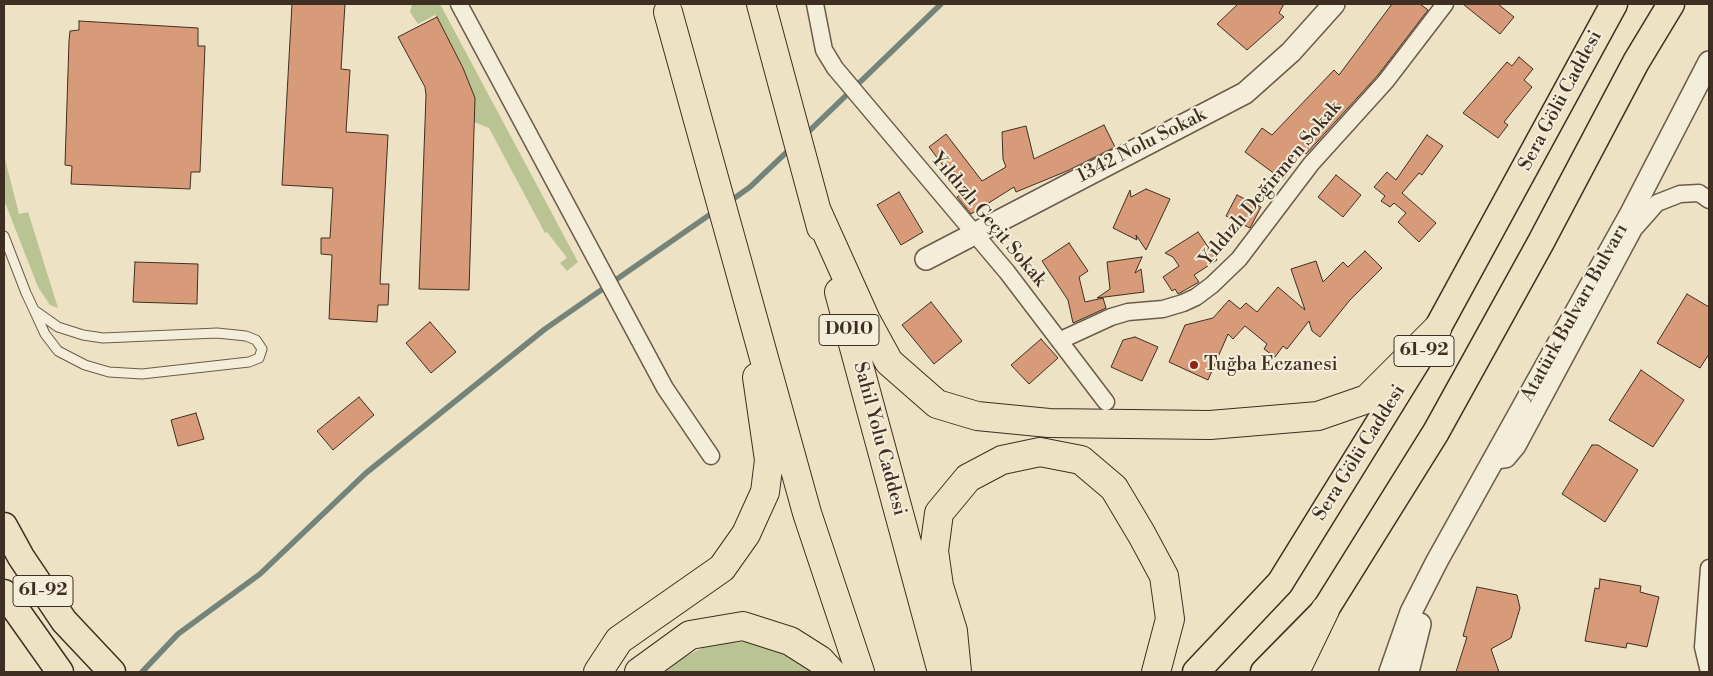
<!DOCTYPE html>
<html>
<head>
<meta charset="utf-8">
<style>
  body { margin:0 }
  #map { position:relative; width:1713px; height:676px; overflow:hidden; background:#ede3c4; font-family:"Libre Bodoni",serif }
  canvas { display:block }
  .frame { position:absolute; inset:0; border:5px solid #3f2e22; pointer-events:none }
</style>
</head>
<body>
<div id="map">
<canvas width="1713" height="676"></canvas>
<div class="frame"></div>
</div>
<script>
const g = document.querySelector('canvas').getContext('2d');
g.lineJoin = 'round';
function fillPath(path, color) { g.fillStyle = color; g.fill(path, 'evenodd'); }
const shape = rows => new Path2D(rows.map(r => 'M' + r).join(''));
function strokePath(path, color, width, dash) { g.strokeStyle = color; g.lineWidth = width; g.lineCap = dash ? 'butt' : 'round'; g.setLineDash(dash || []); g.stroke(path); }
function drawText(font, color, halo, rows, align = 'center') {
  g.font = font + ' "Libre Bodoni",serif'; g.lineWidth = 4; g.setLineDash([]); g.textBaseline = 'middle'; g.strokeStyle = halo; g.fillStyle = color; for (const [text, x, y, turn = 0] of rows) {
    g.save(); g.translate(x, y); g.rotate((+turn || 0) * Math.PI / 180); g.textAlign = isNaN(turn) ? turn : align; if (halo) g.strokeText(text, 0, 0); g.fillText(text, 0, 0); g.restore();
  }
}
fillPath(shape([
  [412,4,440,4,578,262,567,271,560,263,567,258,547,232,545,233,489,128,474,122,475,98,437,17,435,15,418,24,410,12],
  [4,155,19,214,28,212,58,308,50,305,38,287,4,200],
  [741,642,770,643,814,672,665,672,674,663,709,644]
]), '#bac392');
strokePath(shape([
  [804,136,941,4],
  [729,202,750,187,792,147],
  [142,672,178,634,260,574,366,473,545,329,715,211]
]), '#75847b', 5.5);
const building = shape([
  [292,4,345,4,341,69,350,70,346,132,388,135,380,284,389,284,388,305,378,305,377,322,329,319,332,255,321,254,321,238,330,238,333,188,282,185,292,4],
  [1238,4,1284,4,1279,13,1284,17,1247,50,1217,24,1238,4],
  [1392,4,1420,4,1428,10,1378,75,1306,154,1304,151,1283,180,1245,152,1262,128,1272,135,1334,70,1339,75,1392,4],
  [1463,4,1498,4,1514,17,1500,34,1463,4],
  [437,17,463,68,475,98,469,290,419,289,426,95,425,87,398,37,437,17],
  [79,21,198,28,198,46,205,46,200,172,191,172,190,189,71,184,72,166,65,165,69,41,70,31,79,30,79,21],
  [1519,57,1533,69,1524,80,1532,87,1504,122,1508,125,1498,138,1463,113,1507,62,1512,66,1519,57],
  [1104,125,1115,147,1067,171,1016,192,1014,187,971,214,957,197,964,193,929,147,946,134,982,181,1006,167,1003,159,1002,132,1026,126,1034,159,1104,125],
  [1427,135,1443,146,1422,175,1419,173,1402,193,1436,223,1419,242,1398,222,1406,213,1394,203,1390,207,1381,201,1385,196,1374,187,1387,172,1396,180,1427,135],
  [1336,175,1361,195,1343,217,1318,197,1336,175],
  [1146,189,1170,199,1146,250,1136,235,1137,240,1113,228,1130,190,1131,197,1146,189],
  [899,192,923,232,901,245,877,205,899,192],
  [1237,195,1261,207,1250,228,1226,216,1237,195],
  [1198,232,1217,260,1194,275,1199,282,1178,294,1175,289,1172,291,1163,277,1179,266,1173,257,1165,253,1198,232],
  [1069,243,1088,271,1079,277,1085,302,1103,298,1106,308,1073,323,1068,300,1042,261,1069,243],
  [1365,251,1382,268,1350,300,1320,337,1312,331,1309,321,1287,349,1283,346,1275,357,1264,349,1267,344,1245,326,1233,339,1228,334,1208,380,1169,362,1185,325,1213,318,1229,300,1240,309,1246,303,1257,312,1278,287,1305,310,1291,269,1316,261,1323,282,1343,262,1348,267,1365,251],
  [1142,257,1135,273,1141,269,1144,292,1097,298,1110,289,1107,262,1142,257],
  [135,262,198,264,197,304,133,302,135,262],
  [1687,294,1709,307,1709,354,1700,368,1657,343,1687,294],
  [931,302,962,341,934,364,902,325,931,302],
  [430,322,456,352,431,373,406,343,430,322],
  [1135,337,1158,347,1142,381,1111,367,1123,340,1135,337],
  [1041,339,1058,358,1029,384,1011,365,1041,339],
  [1641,370,1684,400,1653,447,1609,420,1641,370],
  [359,397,374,415,333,450,317,431,359,397],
  [196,413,204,439,178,446,171,420,196,413],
  [1592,445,1598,445,1638,470,1605,522,1562,494,1592,445],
  [1600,579,1641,586,1640,592,1659,597,1647,647,1627,643,1626,648,1585,641,1595,588,1599,589,1600,579],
  [1477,587,1517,595,1520,608,1511,638,1491,649,1499,672,1456,672,1467,637,1463,636,1477,587]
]);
fillPath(building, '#d89b7a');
strokePath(building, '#3f2e22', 1);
const service = shape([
  [4,236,26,293,34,310,45,334,58,351,85,365,109,372,142,374,249,362,259,358,262,349,256,340,246,336,217,333,103,338,83,335,58,327,34,310]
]);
const minor = shape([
  [459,4,665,388,711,456],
  [815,4,824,50,835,68,1007,272,1106,402],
  [1061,340,1111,317,1128,312,1163,309,1183,303,1196,297,1212,285,1239,259,1311,164,1386,81,1445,4],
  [1492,461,1507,459,1517,447,1634,229,1657,203,1680,194,1699,193,1709,200],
  [1709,672,1703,647,1709,568]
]);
const tertiary = shape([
  [926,259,1245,93,1291,52,1334,4],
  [1390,672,1411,612,1437,561,1631,213,1709,62],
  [1408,672,1420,624]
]);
const primary = shape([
  [4,526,21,557,64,621,112,672],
  [4,593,60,672],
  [1196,672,1280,583,1437,329,1614,4],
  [1264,672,1325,610,1436,432,1541,242,1636,62,1671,4]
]);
const trunk = shape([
  [761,4,821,227],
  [668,12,807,513,860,672],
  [816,209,866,320,889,362,937,404,977,416,1049,423,1210,425,1318,416,1367,399,1437,329],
  [839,292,942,672],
  [598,672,619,640,722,568,746,534,765,492,769,460,757,377],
  [639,672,690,635,743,626,790,641,820,660,831,672],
  [957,672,953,631,939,586,934,551,939,513,968,478,1002,460,1040,452,1081,460,1114,488,1142,535,1164,576,1170,619,1156,672],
  [1295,672,1325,610]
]);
strokePath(service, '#6a5b4a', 11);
strokePath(minor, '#6a5b4a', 19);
strokePath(tertiary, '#6a5b4a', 24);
strokePath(primary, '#3f2e22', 29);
strokePath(trunk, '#3f2e22', 30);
strokePath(service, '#f3edd9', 9);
strokePath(minor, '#f3edd9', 16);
strokePath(tertiary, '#f3edd9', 21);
strokePath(primary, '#ede3c4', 26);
strokePath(trunk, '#ede3c4', 28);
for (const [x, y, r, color] of [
  [1194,365,5,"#8f2418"]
]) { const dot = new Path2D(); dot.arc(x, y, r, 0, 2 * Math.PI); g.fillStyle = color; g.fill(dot); strokePath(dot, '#f3edd9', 2); }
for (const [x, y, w] of [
  [849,330,60],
  [1424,351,60],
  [43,591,60]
]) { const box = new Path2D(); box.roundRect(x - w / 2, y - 15.5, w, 31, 4); g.fillStyle = '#f3edd9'; g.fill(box); strokePath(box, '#3f2e22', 1); }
drawText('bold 18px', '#3f2e22', null, [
  ["D010",849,330],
  ["61-92",1424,351],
  ["61-92",43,591]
]);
drawText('19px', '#3f2e22', '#f3edd9', [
  ["Sera Gölü Caddesi",1561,101,-62],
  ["1342 Nolu Sokak",1142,146,-27],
  ["Yıldızlı Değirmen Sokak",1271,184,-50],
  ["Yıldızlı Geçit Sokak",988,220,50],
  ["Atatürk Bulvarı Bulvarı",1575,313,-61],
  ["Sahil Yolu Caddesi",879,439,75],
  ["Sera Gölü Caddesi",1360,453,-58]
]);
drawText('19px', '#3f2e22', '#f3edd9', [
  ["Tuğba Eczanesi",1204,365]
], 'left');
</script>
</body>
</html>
